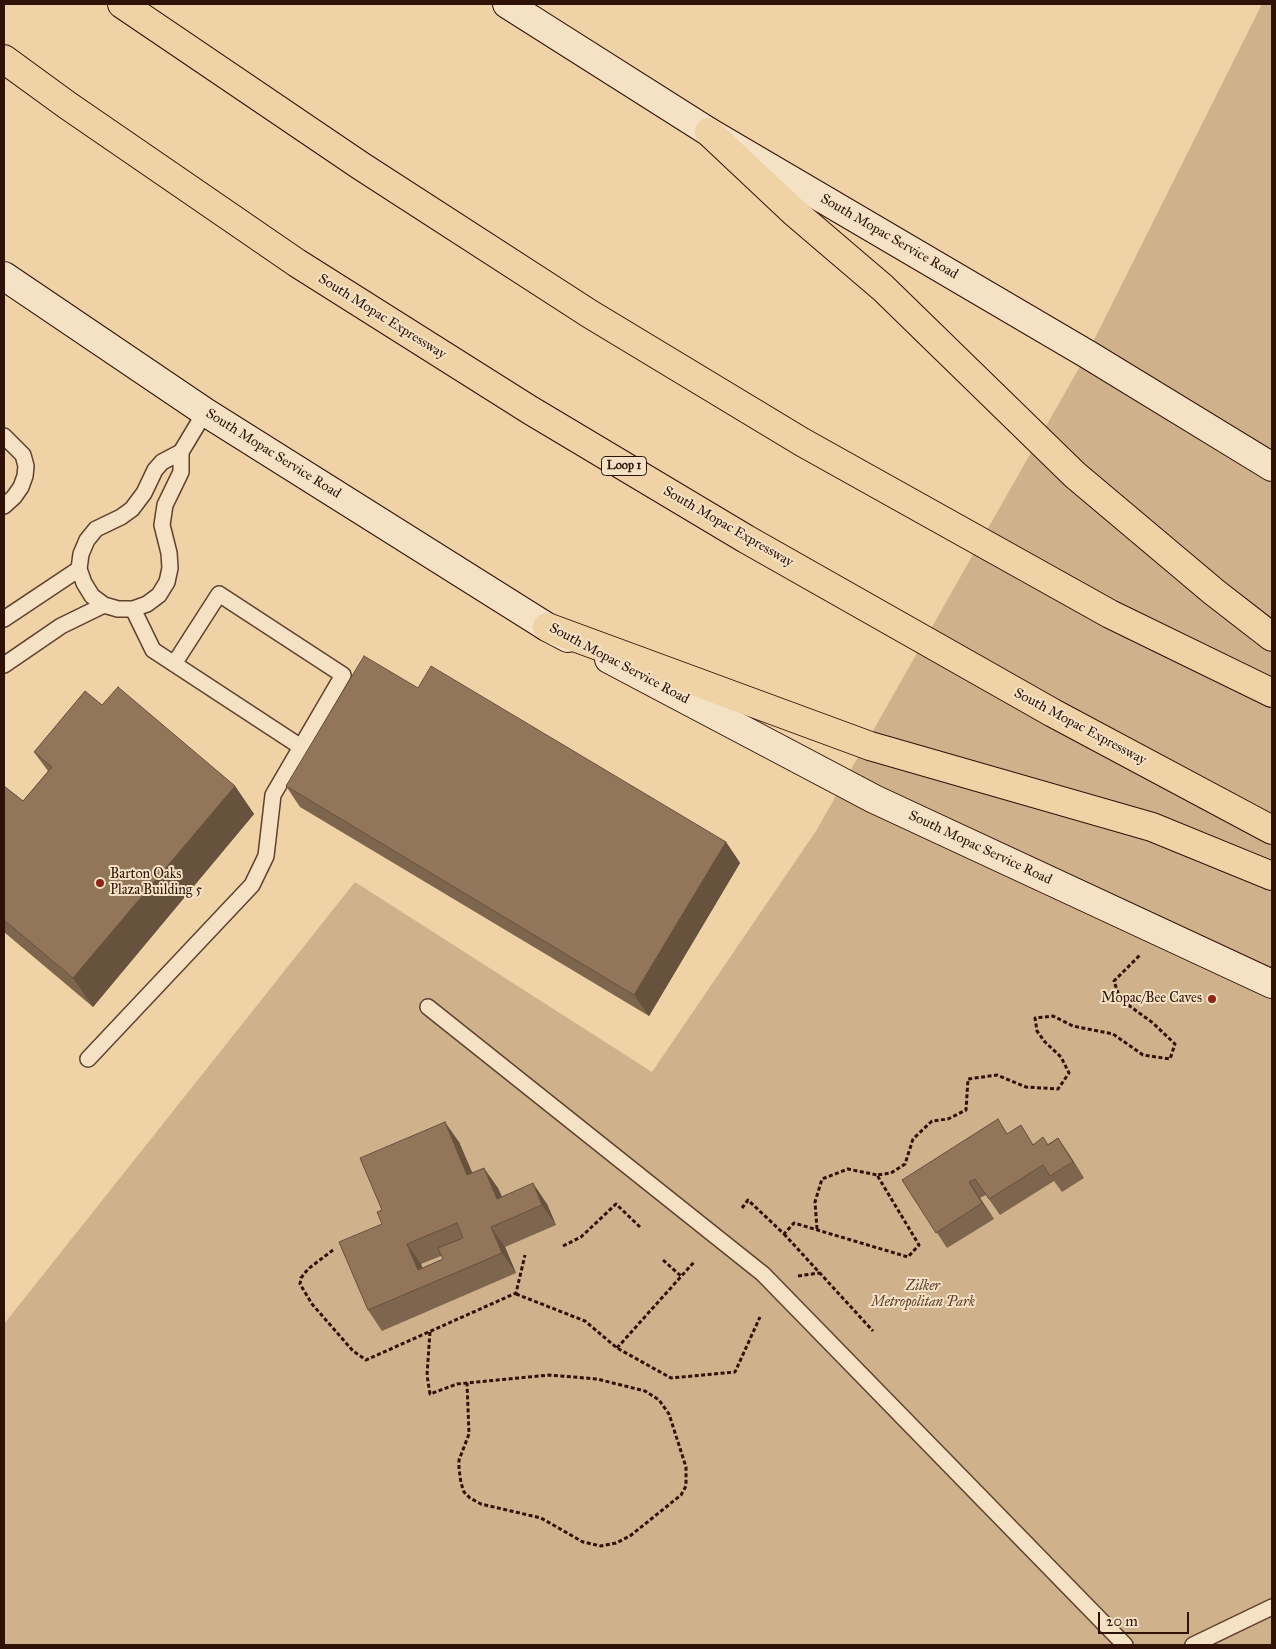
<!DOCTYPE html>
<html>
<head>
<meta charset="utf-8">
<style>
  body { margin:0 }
  #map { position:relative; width:1276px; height:1649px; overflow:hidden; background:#efd2a6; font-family:"IM FELL Great Primer",serif }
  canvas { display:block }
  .frame { position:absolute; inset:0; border:5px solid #301106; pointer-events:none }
  .scale { position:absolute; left:1098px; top:1612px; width:91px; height:22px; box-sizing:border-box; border:2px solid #301106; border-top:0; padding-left:6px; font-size:15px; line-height:18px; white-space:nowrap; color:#301106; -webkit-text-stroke:4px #f5e2c5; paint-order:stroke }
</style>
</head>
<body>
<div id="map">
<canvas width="1276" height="1649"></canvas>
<div class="frame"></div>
<div class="scale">20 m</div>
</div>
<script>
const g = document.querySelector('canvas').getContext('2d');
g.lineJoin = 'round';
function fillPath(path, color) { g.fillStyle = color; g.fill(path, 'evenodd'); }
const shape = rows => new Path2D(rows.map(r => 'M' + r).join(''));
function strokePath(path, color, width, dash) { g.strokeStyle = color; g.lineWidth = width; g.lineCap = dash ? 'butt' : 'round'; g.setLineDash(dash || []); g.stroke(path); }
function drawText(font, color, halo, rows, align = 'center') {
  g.font = font + ' "IM FELL Great Primer",serif'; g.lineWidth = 4; g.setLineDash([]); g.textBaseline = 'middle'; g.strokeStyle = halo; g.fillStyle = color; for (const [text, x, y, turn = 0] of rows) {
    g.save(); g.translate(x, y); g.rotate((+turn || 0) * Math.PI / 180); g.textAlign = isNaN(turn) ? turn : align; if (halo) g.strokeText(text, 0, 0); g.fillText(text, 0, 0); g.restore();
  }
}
fillPath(shape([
  [1262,4,1272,4,1272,1645,4,1645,4,1324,355,882,652,1072,816,831,1087,354]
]), '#cfb18b');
const service = shape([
  [4,436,23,455,26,466,25,476,21,487,14,497,4,506],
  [181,452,181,472,165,505,162,525,169,553,170,568,167,582,159,595,147,604,133,609,118,609,104,605,92,596,84,583,79,569,81,554,87,540,96,529,121,517,132,509,144,493,155,470,162,462,181,452,205,412],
  [4,619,79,569],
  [174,664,219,594,343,675,301,747],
  [4,665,61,626,104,605],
  [428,1007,763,1274,1125,1645],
  [88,1059,252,885,266,856,273,795,301,747,153,650,133,609],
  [1193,1645,1272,1607]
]);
const secondary = shape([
  [507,4,709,132,1087,354,1272,467],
  [4,276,205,412,547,627,568,638],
  [609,659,874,799,1272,984]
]);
const motorway = shape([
  [122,4,361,166,590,314,802,442,1110,614,1272,693],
  [4,59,67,105,297,263,530,410,746,539,1053,713,1272,830],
  [709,132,794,212,883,288,1075,475,1214,592,1272,637],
  [547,627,870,746,1152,827,1272,876]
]);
strokePath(service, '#60412e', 18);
strokePath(secondary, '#301106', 30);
strokePath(motorway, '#301106', 30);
strokePath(shape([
  [742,1208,748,1200,784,1234,794,1223,908,1257,919,1245,877,1175,891,1173,905,1164,913,1139,932,1121,948,1119,966,1110,968,1079,997,1075,1026,1087,1058,1089,1069,1073,1061,1057,1045,1042,1037,1031,1035,1018,1053,1016,1073,1026,1113,1034,1143,1055,1170,1059,1175,1044,1153,1023,1120,999,1114,981,1140,955],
  [817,1229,815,1202,822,1179,848,1169,877,1175],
  [784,1234,873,1331],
  [563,1246,581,1237,616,1204,641,1228],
  [333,1250,308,1269,301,1278,300,1284,312,1304,353,1351,366,1360,516,1293,525,1255],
  [663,1260,682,1277],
  [798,1276,819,1273],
  [516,1294,585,1321,617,1348,671,1378,735,1372,760,1317],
  [430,1332,427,1375,430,1394,457,1384,549,1375,597,1379,645,1391,659,1400,669,1414,686,1467,686,1486,681,1495,630,1536,616,1543,601,1546,583,1542,541,1518,481,1504,470,1498,464,1492,461,1483,459,1469,459,1460,469,1434,467,1383],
  [617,1348,694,1262]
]), '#301106', 3, [4, 2.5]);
strokePath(service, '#f5e2c5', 15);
strokePath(secondary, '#f5e2c5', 28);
strokePath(motorway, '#efd2a6', 28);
fillPath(shape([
  [418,688,726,842,740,863,649,1016,300,807,286,786],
  [102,705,235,786,254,814,93,1007,4,932,4,786,23,801,48,771,34,752],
  [1008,1133,1033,1144,1048,1144,1058,1138,1084,1178,1062,1192,1054,1181,1000,1215,986,1195,980,1198,994,1219,947,1248,902,1180],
  [459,1142,472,1173,498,1188,502,1197,547,1204,556,1225,505,1247,516,1273,382,1331,368,1310,382,1224,382,1210],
  [441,1256,443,1259,422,1268,421,1264]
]), '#7e654d');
fillPath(shape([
  [235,786,254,814,93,1007,73,978],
  [726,842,740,863,649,1016,634,995],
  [445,1122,459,1142,482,1195,467,1175],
  [1058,1138,1069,1154,1084,1178,1073,1162],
  [484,1168,498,1188,512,1219,497,1199],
  [969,1182,980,1198,994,1219,982,1203],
  [533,1183,547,1204,556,1225,542,1205],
  [491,1227,505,1247,516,1273,502,1253],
  [407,1244,421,1264,429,1284,418,1270]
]), '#67523e');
const building = shape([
  [364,656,418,688,431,666,726,842,634,995,286,786,364,656],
  [118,687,235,786,73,978,4,920,4,786,23,801,52,767,34,752,85,691,102,705,118,687],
  [998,1119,1007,1134,1021,1125,1033,1145,1043,1137,1048,1145,1058,1138,1073,1162,1050,1176,1043,1165,989,1199,975,1179,969,1182,982,1203,936,1233,902,1180,998,1119],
  [445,1122,467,1175,484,1168,497,1199,533,1183,542,1205,491,1227,502,1253,368,1310,339,1242,382,1224,377,1212,382,1210,360,1158,445,1122],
  [457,1223,463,1238,438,1248,443,1259,418,1270,407,1244,457,1223]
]);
fillPath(building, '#937559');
strokePath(building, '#67523e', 1);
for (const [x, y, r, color] of [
  [100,883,5,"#8f2418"],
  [1212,999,5,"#8f2418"]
]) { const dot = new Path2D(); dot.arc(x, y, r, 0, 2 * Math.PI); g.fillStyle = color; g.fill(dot); strokePath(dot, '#f5e2c5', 2); }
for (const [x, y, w] of [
  [624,466,45]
]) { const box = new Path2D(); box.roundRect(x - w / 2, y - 9.5, w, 19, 4); g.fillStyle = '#f5e2c5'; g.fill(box); strokePath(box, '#301106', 1); }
drawText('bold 12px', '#301106', null, [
  ["Loop 1",624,466]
]);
drawText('14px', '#301106', '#f5e2c5', [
  ["South Mopac Service Road",889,237,30],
  ["South Mopac Expressway",382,317,32],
  ["South Mopac Service Road",273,454,32],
  ["South Mopac Expressway",728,527,30],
  ["South Mopac Service Road",619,664,28],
  ["South Mopac Expressway",1080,727,28],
  ["South Mopac Service Road",980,848,25]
]);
drawText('14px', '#301106', '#f5e2c5', [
  ["Barton Oaks",110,875],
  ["Plaza Building 5",110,891],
  ["Mopac/Bee Caves",1202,999,"right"]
], 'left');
drawText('italic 14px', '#60412e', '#f5e2c5', [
  ["Zilker",923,1287],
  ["Metropolitan Park",923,1303]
]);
</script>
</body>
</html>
